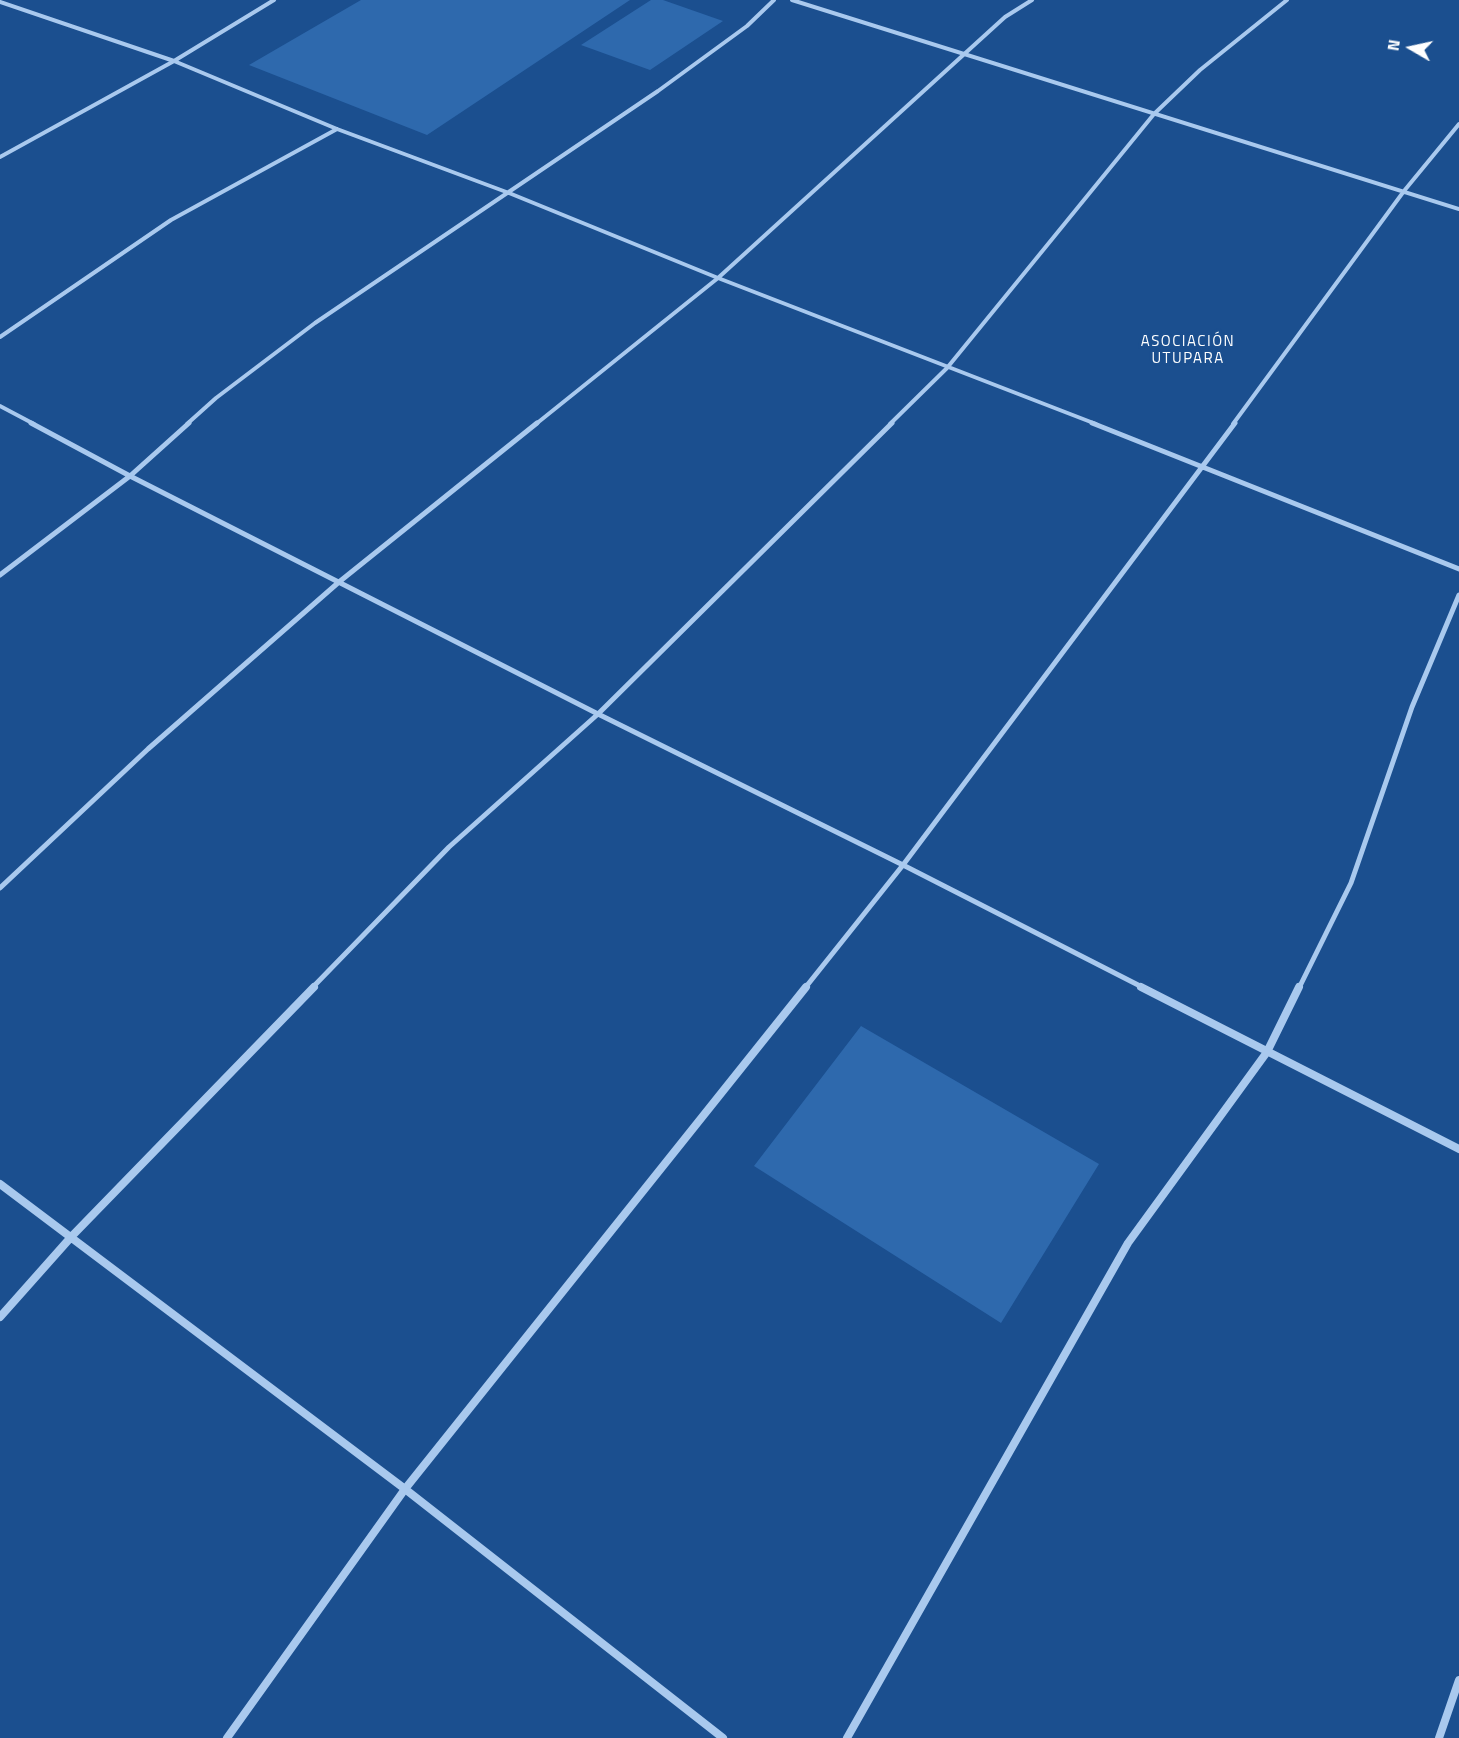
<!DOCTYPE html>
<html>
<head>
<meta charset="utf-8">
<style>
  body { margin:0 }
  #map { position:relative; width:1459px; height:1738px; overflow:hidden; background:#1b4f8f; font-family:"Titillium Web",sans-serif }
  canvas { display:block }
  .north { position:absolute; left:1381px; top:18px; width:60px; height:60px; -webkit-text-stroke:4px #1b4f8f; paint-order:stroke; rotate:279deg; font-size:16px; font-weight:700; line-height:24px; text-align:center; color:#fff }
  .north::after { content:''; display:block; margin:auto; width:21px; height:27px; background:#fff; clip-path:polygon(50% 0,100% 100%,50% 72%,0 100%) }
</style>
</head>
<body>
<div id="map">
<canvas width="1459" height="1738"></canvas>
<div class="north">N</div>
</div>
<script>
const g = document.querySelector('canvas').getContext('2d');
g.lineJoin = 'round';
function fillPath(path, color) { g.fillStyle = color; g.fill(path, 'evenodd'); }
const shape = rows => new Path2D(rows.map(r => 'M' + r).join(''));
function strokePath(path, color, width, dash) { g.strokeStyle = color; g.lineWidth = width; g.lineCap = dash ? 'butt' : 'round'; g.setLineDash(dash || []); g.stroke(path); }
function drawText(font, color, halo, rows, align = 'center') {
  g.font = font + ' "Titillium Web",sans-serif'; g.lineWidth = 6; g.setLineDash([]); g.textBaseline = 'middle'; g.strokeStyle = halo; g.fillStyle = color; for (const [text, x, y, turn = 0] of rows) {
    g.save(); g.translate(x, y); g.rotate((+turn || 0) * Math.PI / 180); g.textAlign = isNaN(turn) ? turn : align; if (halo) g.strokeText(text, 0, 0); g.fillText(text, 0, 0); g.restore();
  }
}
fillPath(shape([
  [361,0,630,0,427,135,249,65],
  [651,0,663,0,723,21,650,70,581,45],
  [861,1026,1099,1164,1001,1323,754,1166]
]), '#2e69ad');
strokePath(shape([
  [792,0,1459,209],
  [0,2,174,61,337,129,509,193,718,278,1096,424],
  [0,157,174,61,274,0],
  [0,337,171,220,337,129],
  [0,406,34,424],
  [187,424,216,398,315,323,658,91,747,26,774,0],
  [536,424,718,278,1005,17,1032,0],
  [890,424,947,368,1154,114,1200,70,1287,0],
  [1233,424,1404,191,1459,124]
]), '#a9c9ee', 4);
strokePath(shape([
  [31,423,130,476,598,714,903,865,1144,988],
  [1092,423,1459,569],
  [0,575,130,476,189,423],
  [0,888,148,749,339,582,537,423],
  [312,988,449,847,598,714,892,423],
  [805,988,903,865,1235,423],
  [1299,988,1351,883,1412,707,1459,595]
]), '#a9c9ee', 5);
strokePath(shape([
  [1141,987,1459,1149],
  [0,1184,405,1489,723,1738],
  [0,1317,72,1236,314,987],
  [227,1738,405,1489,806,987],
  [847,1738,1128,1243,1267,1052,1299,987],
  [1439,1738,1459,1680]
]), '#a9c9ee', 8);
g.letterSpacing = '1.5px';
drawText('15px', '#fff', '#1b4f8f', [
  ["ASOCIACIÓN",1188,342],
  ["UTUPARA",1188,359]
]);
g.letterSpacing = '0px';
</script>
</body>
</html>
